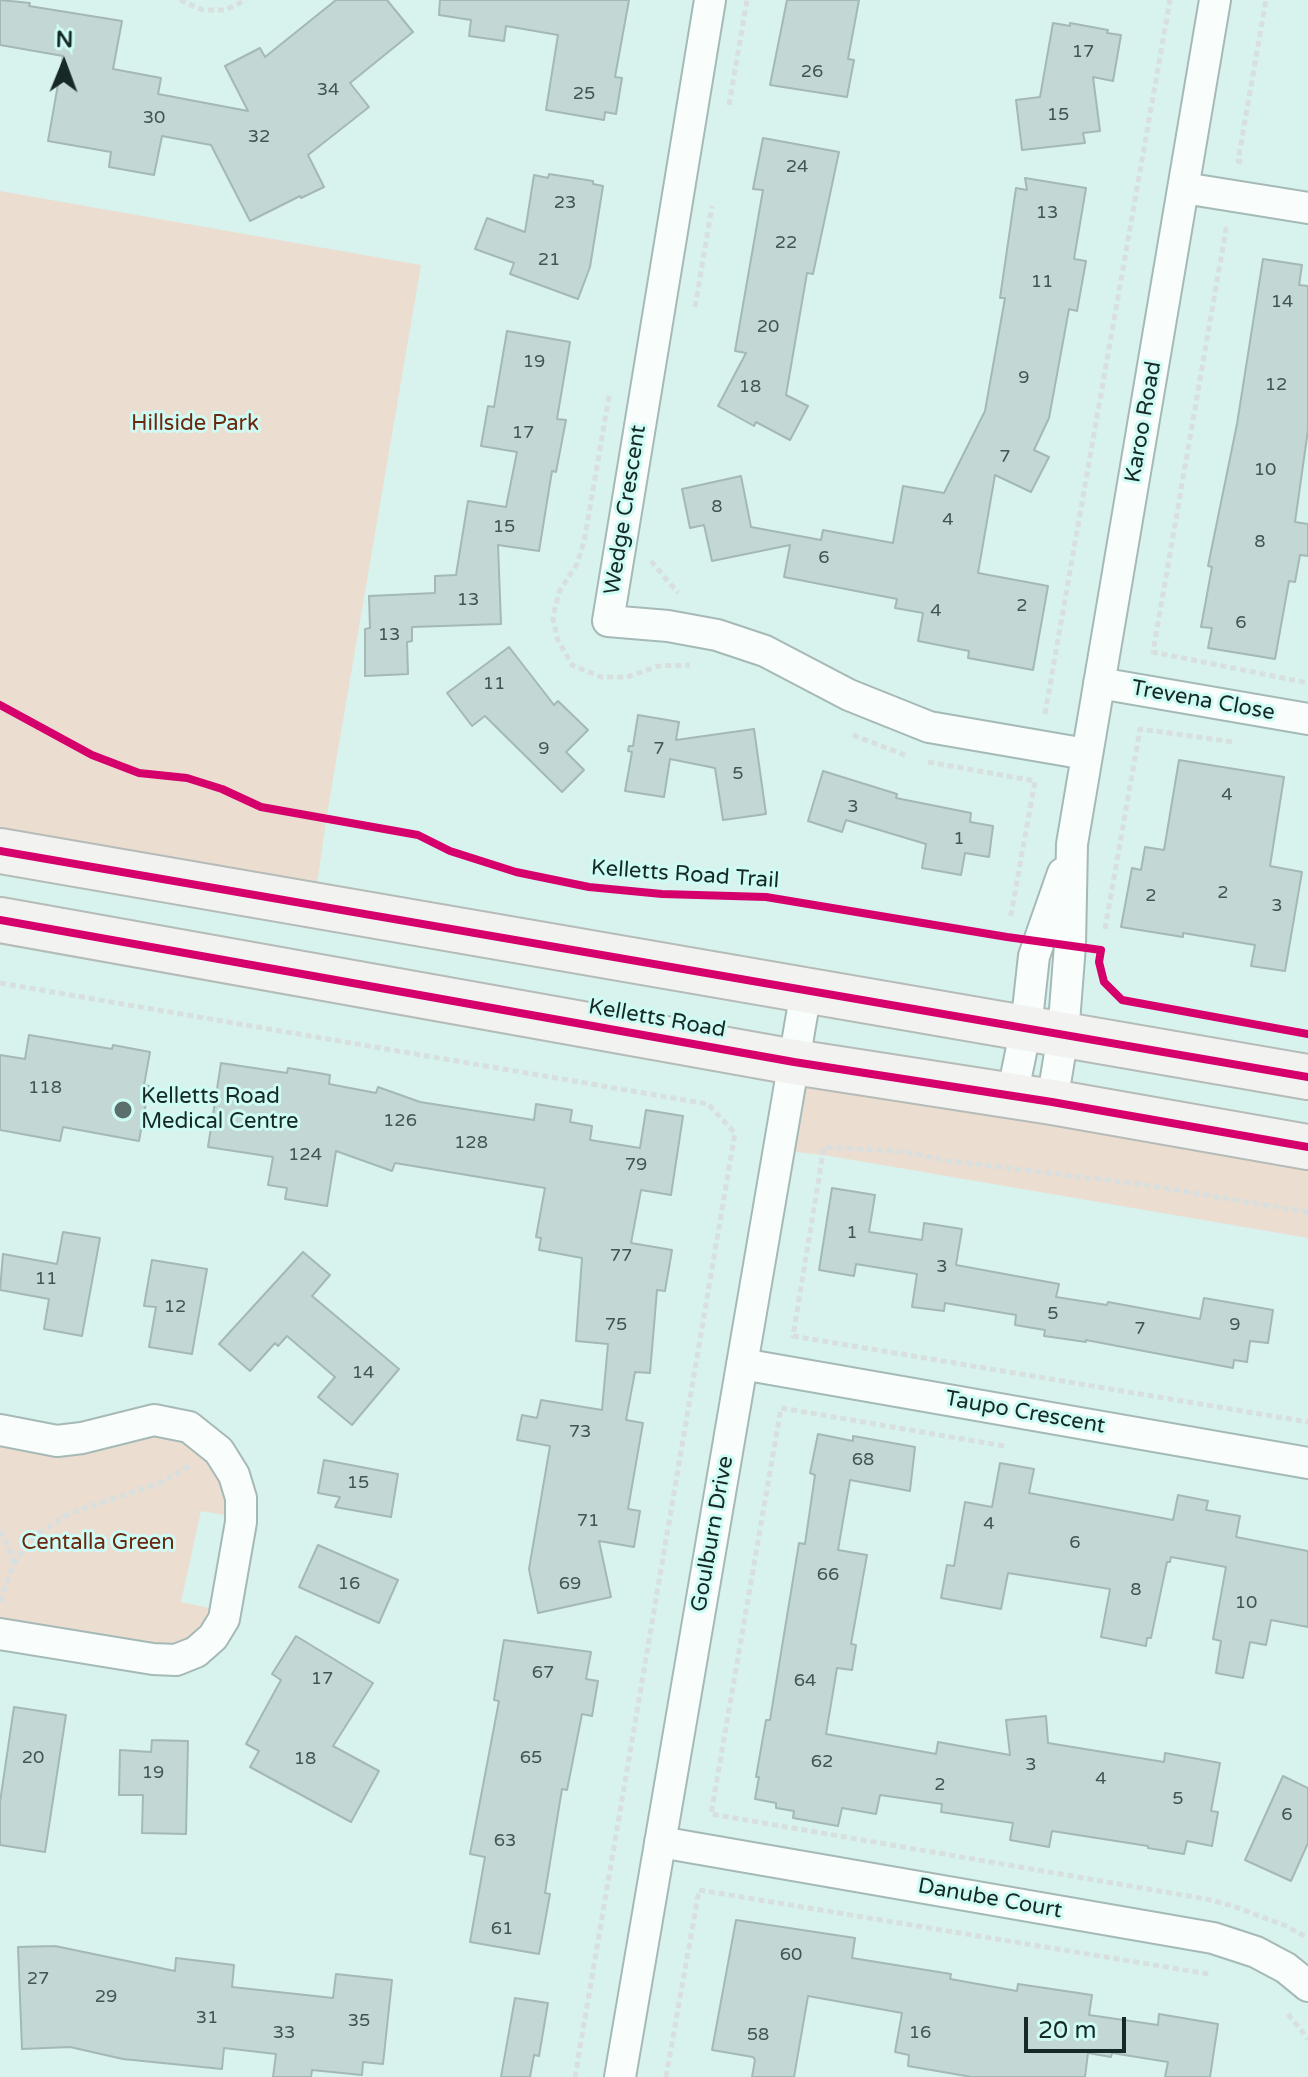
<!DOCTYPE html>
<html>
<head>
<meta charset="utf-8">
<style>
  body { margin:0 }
  #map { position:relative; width:1308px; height:2077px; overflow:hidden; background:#d8f2ee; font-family:"Varela Round",sans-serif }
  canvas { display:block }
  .north { position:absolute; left:24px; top:24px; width:80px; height:80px; -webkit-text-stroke:6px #cefcf5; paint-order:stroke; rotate:1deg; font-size:22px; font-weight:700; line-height:32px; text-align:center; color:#172927 }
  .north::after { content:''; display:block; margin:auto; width:28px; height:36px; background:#172927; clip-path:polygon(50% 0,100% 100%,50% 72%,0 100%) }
  .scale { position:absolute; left:1024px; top:2017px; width:102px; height:36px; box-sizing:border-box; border:4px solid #172927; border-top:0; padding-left:10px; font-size:24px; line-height:28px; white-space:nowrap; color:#172927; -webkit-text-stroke:6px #cefcf5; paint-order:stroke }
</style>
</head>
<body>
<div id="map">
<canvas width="1308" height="2077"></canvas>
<div class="north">N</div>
<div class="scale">20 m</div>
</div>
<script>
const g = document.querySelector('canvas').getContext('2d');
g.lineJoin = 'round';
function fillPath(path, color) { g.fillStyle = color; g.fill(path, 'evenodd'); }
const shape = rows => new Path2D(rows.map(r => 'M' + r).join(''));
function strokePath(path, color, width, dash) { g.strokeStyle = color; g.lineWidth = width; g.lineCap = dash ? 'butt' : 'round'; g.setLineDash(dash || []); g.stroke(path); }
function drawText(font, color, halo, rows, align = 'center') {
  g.font = font + ' "Varela Round",sans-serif'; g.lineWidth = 6; g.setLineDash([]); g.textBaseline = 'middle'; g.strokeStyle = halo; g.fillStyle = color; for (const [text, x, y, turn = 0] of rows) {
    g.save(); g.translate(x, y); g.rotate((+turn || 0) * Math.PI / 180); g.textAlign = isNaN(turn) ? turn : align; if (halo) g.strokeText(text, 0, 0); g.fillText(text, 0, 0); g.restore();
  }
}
fillPath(shape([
  [0,191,421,265,327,814,314,906,0,851],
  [794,1062,1308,1147,1308,1238,830,1156,779,1150],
  [157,1432,183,1439,221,1473,230,1516,201,1511,181,1602,214,1609,197,1637,172,1648,0,1620,0,1444]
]), '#ecddd1');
const building = shape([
  [0,0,30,3,29,6,122,21,113,69,161,78,158,94,248,111,225,66,260,48,265,57,336,0,387,0,413,32,350,83,369,107,308,155,324,187,301,198,300,196,250,221,211,145,162,136,154,175,109,167,111,152,48,141,63,56,0,45,0,0],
  [440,0,629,0,615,77,622,78,616,114,605,112,604,120,546,110,558,35,506,26,504,41,469,36,471,20,439,15,440,0],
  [787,0,859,0,848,59,854,60,847,97,770,85,787,0],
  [1053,23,1070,26,1070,23,1108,30,1107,33,1121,35,1113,81,1093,77,1100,131,1083,133,1085,143,1022,150,1016,100,1040,97,1053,23],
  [763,138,839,152,813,274,807,273,786,395,808,406,790,440,756,422,754,426,718,406,746,353,735,351,763,190,753,189,763,138],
  [549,174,593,181,593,184,603,186,590,267,578,299,510,274,514,263,475,249,487,218,525,232,534,175,548,178,549,174],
  [1025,178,1086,188,1074,259,1086,261,1077,311,1069,309,1049,418,1034,450,1049,457,1031,492,995,475,978,573,1048,586,1033,670,968,658,969,651,918,641,923,613,895,608,897,599,784,577,790,545,712,561,704,525,690,528,682,489,741,476,751,527,821,540,823,530,893,543,903,486,944,493,985,411,1005,298,1000,298,1016,188,1027,190,1025,178],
  [1263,259,1302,265,1299,285,1308,286,1308,430,1295,522,1308,524,1308,556,1300,555,1295,582,1289,581,1275,659,1208,648,1212,628,1201,627,1212,567,1208,566,1237,424,1263,259],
  [507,331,570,342,557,419,566,420,556,472,552,471,539,551,498,545,501,624,412,627,412,641,407,642,408,674,365,676,365,629,370,628,369,596,435,593,435,576,456,575,468,501,506,507,517,452,481,446,488,406,494,407,507,331],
  [509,647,554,705,558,701,588,730,566,752,584,770,562,792,485,716,472,726,447,693,509,647],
  [638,715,679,722,676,740,754,729,766,814,723,820,715,768,670,759,664,797,625,791,632,752,628,751,629,746,633,746,638,715],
  [1179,760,1284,777,1270,866,1302,872,1285,971,1251,966,1255,945,1183,933,1183,937,1121,927,1132,868,1141,870,1145,847,1164,850,1179,760],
  [823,771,897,794,896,798,971,813,970,822,993,826,989,857,965,853,961,875,922,868,926,844,846,820,842,832,808,821,823,771],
  [29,1035,112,1049,113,1045,150,1052,144,1085,149,1086,139,1141,63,1127,60,1141,0,1130,0,1055,25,1059,29,1035],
  [221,1063,287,1073,288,1068,330,1075,329,1084,376,1093,378,1087,420,1102,534,1120,536,1104,572,1110,570,1122,592,1126,590,1140,640,1148,646,1110,683,1116,671,1195,641,1190,631,1243,672,1250,665,1291,657,1290,650,1373,635,1372,626,1420,643,1423,628,1509,640,1511,634,1547,599,1541,611,1597,538,1613,529,1569,550,1446,517,1440,522,1415,537,1418,541,1400,602,1410,608,1344,576,1341,582,1258,539,1250,541,1238,536,1237,545,1188,395,1163,392,1171,336,1151,327,1206,285,1199,287,1188,268,1185,273,1157,208,1147,221,1063],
  [832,1188,875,1195,869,1232,922,1240,924,1223,962,1229,956,1265,1059,1284,1056,1297,1107,1305,1108,1302,1200,1319,1204,1298,1273,1310,1268,1343,1250,1341,1247,1362,1234,1360,1233,1368,1086,1340,1086,1342,1044,1336,1045,1330,1015,1325,1016,1315,945,1303,944,1311,912,1307,917,1274,856,1264,854,1276,819,1270,832,1188],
  [63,1232,100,1238,82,1336,44,1329,49,1299,0,1290,3,1254,57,1264,63,1232],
  [303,1252,330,1275,312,1296,399,1369,352,1425,318,1397,335,1377,287,1336,278,1346,275,1343,250,1371,219,1344,303,1252],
  [152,1260,207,1269,192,1354,149,1347,156,1307,144,1306,152,1260],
  [818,1434,853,1441,853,1436,915,1447,910,1491,850,1480,838,1550,867,1555,851,1644,856,1645,852,1670,837,1668,826,1734,936,1754,938,1742,1010,1755,1006,1720,1046,1716,1048,1743,1164,1762,1165,1753,1220,1763,1211,1811,1218,1812,1212,1846,1187,1841,1184,1854,1148,1848,1148,1846,1052,1831,1049,1847,1010,1840,1013,1823,941,1812,942,1804,880,1795,876,1814,842,1808,838,1826,793,1818,794,1811,776,1808,776,1803,755,1799,759,1777,756,1777,766,1720,770,1720,799,1543,805,1544,815,1475,810,1473,818,1434],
  [324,1460,398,1474,391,1517,335,1507,340,1497,318,1493,324,1460],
  [1000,1463,1034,1469,1029,1493,1173,1520,1178,1495,1208,1501,1206,1510,1240,1516,1236,1537,1308,1551,1308,1627,1271,1620,1266,1645,1250,1642,1243,1678,1216,1673,1221,1641,1213,1639,1226,1567,1171,1557,1170,1562,1167,1562,1151,1638,1147,1638,1146,1646,1101,1637,1110,1589,1008,1573,1001,1609,941,1598,947,1565,954,1566,965,1502,992,1507,1000,1463],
  [318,1545,398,1580,379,1623,299,1587,318,1545],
  [296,1636,373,1683,333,1746,379,1771,351,1822,250,1767,259,1751,246,1744,281,1680,272,1674,296,1636],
  [504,1640,591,1652,586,1679,598,1681,592,1716,582,1714,567,1790,562,1789,545,1893,550,1894,539,1954,470,1942,485,1857,470,1854,499,1701,494,1700,504,1640],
  [14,1707,66,1715,45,1852,0,1845,0,1802,14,1707],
  [152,1740,188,1741,186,1834,142,1833,143,1795,119,1795,120,1750,151,1752,152,1740],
  [1283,1776,1308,1788,1308,1843,1291,1881,1245,1860,1283,1776],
  [736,1920,855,1938,852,1958,951,1974,950,1979,1017,1991,1018,1984,1092,1995,1089,2015,1158,2025,1159,2014,1218,2024,1210,2077,1165,2077,1168,2062,1112,2053,1111,2057,1088,2053,1085,2077,972,2077,908,2066,909,2055,895,2052,902,2013,808,1996,794,2077,752,2077,755,2060,753,2057,712,2050,736,1920],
  [55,1946,175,1971,176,1958,234,1965,232,1987,333,1998,336,1974,392,1980,383,2064,363,2062,362,2075,312,2070,311,2077,273,2077,276,2054,224,2048,222,2069,123,2059,70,2047,22,2049,18,1947,55,1946],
  [515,1998,548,2003,539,2056,534,2055,530,2077,501,2077,515,1998]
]);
fillPath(building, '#c3d8d5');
strokePath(building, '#a4b8b5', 2);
const street = shape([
  [710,0,608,621,668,626,717,635,765,651,849,695,929,727,1086,754],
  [1184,188,1308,208],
  [1099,683,1308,719],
  [1012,1096,1026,1028,1034,956,1063,873],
  [1052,1102,1063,1035,1070,945,1072,844,1215,0],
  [742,1364,1308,1463],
  [0,1430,57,1441,82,1438,154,1420,189,1427,219,1451,234,1475,241,1498,241,1522,224,1619,213,1637,196,1652,176,1660,153,1659,0,1634],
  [660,1842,1213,1938,1256,1952,1286,1968,1308,1986],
  [620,2077,806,991]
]);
const primary = shape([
  [0,851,1308,1077],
  [0,920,794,1062,1052,1102,1308,1147]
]);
strokePath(street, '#a5b9b6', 34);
strokePath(primary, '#b5bcb8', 48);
strokePath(shape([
  [180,0,203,10,225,10,246,0],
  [729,105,747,0],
  [1242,162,1238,161,1266,0],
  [1228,229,1226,229,1153,652,1308,683],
  [695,307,712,206],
  [609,396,584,542,577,564,560,590,555,608,553,618,557,638,572,665,601,677,627,677,659,666,690,665],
  [651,561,678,593],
  [1045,714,1170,0],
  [853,735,907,756],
  [928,762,1035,781,1010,920],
  [1105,929,1140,729,1234,742],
  [0,983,708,1104,735,1133,575,2077],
  [1308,1212,1139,1184,950,1161,905,1152,824,1147,793,1336,1308,1422],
  [1004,1446,781,1408,711,1814,1206,1899,1233,1906,1286,1926,1308,1938],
  [0,1531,9,1547,13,1564],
  [0,1602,13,1565,25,1547,39,1533,70,1513,160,1483,189,1466],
  [1288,2014,1308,2039],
  [666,2077,699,1890,1209,1974]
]), '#d8dfdf', 5, [6, 4]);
strokePath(street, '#f9fdfc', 30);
strokePath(primary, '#f2f2f1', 44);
strokePath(shape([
  [0,705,92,755,139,773,187,778,222,789,261,807,418,835,450,851,516,872,589,887,662,894,766,897,1007,937,1101,950,1099,962,1104,982,1122,1000,1308,1034],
  [0,851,1308,1077],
  [0,920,794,1062,1052,1102,1308,1147]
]), '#d6006c', 8);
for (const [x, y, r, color] of [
  [123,1110,10,"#5b6f6d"]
]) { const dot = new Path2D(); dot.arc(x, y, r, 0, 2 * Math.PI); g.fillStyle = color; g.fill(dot); strokePath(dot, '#cefcf5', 3); }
drawText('18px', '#425552', null, [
  ["17",1083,52],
  ["26",812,72],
  ["34",328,90],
  ["25",584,94],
  ["15",1058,115],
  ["30",154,118],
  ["32",259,137],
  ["24",797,167],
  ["23",565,203],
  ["13",1047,213],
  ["22",786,243],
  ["21",549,260],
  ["11",1042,282],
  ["14",1282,302],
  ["20",768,327],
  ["19",534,362],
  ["9",1024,378],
  ["12",1276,385],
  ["18",750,387],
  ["17",523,433],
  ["7",1005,457],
  ["10",1265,470],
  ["8",717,507],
  ["4",948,520],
  ["15",504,527],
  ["8",1260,542],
  ["6",824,558],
  ["13",468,600],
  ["2",1022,606],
  ["4",936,611],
  ["6",1241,623],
  ["13",389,635],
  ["11",494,684],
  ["9",544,749],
  ["7",659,749],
  ["5",738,774],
  ["4",1227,795],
  ["3",853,807],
  ["1",959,839],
  ["2",1223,893],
  ["2",1151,896],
  ["3",1277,906],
  ["118",45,1088],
  ["126",400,1121],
  ["128",471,1143],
  ["124",305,1155],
  ["79",636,1165],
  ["1",852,1233],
  ["77",621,1256],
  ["3",942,1267],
  ["11",46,1279],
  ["12",175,1307],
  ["5",1053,1314],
  ["75",616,1325],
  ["9",1235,1325],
  ["7",1140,1329],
  ["14",363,1373],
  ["73",580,1432],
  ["68",863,1460],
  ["15",358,1483],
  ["71",588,1521],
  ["4",989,1524],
  ["6",1075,1543],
  ["66",828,1575],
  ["16",349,1584],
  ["69",570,1584],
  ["8",1136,1590],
  ["10",1246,1603],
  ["67",543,1673],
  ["17",322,1679],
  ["64",805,1681],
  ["20",33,1758],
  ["65",531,1758],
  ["18",305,1759],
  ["62",822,1762],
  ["3",1031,1765],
  ["19",153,1773],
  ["4",1101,1779],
  ["2",940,1785],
  ["5",1178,1799],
  ["6",1287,1815],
  ["63",505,1841],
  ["61",502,1929],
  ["60",791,1955],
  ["27",38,1979],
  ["29",106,1997],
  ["31",207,2018],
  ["35",359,2021],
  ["33",284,2033],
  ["16",920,2033],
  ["58",758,2035]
]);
drawText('22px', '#172927', '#cefcf5', [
  ["Karoo Road",1144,422,-80],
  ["Wedge Crescent",626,510,-81],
  ["Trevena Close",1203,701,10],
  ["Kelletts Road Trail",685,875,4],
  ["Kelletts Road",657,1019,10],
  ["Taupo Crescent",1025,1413,10],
  ["Goulburn Drive",713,1534,-80],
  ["Danube Court",990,1899,10]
]);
drawText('22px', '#6c270f', '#cefcf5', [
  ["Hillside Park",195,424],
  ["Centalla Green",98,1543]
]);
drawText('22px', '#172927', '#cefcf5', [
  ["Kelletts Road",141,1097],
  ["Medical Centre",141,1122]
], 'left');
</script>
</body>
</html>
